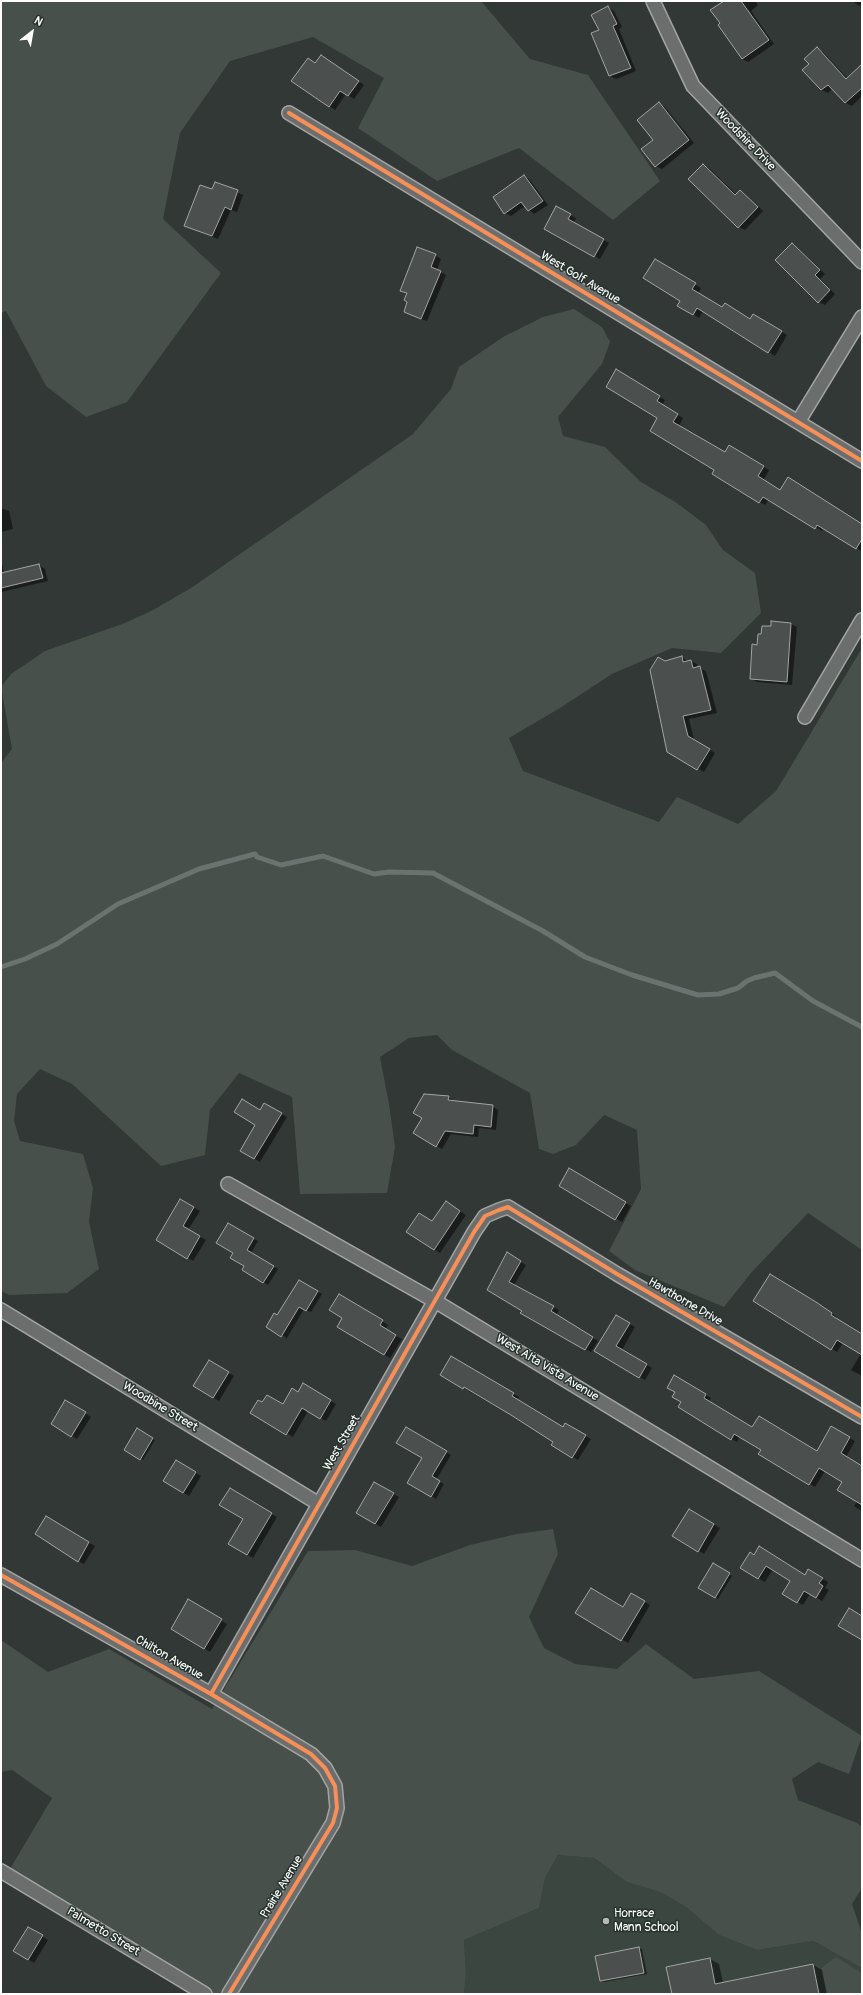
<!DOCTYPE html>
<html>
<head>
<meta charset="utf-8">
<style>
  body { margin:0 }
  #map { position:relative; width:863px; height:1995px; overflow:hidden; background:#323835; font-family:Pangolin,sans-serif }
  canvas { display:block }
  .frame { position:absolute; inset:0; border:2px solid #fff; pointer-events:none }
  .north { position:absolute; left:12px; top:12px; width:40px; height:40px; -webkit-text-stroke:3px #26332d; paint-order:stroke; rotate:31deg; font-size:11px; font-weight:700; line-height:16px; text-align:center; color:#fff }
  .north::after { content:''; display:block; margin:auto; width:14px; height:18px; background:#fff; clip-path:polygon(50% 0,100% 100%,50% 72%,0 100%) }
</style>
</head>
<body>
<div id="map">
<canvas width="863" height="1995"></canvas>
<div class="frame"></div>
<div class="north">N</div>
</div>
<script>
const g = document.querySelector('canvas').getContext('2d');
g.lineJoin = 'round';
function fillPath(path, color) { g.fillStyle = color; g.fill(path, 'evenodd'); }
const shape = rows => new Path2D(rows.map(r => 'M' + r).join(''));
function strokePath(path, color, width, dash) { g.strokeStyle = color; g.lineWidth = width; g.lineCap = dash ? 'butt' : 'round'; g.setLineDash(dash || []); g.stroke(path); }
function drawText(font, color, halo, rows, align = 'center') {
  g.font = font + ' Pangolin,sans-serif'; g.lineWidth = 3; g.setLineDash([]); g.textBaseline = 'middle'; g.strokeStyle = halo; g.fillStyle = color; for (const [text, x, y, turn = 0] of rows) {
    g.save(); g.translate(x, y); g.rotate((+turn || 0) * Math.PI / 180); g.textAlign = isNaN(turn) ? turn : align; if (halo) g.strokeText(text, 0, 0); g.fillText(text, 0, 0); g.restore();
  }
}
fillPath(shape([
  [558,1855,594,1858,627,1882,660,1892,686,1907,719,1935,757,1950,813,1941,862,1968,862,1994,464,1994,466,1973,464,1940,539,1908,545,1878]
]), '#3b4640');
fillPath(shape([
  [1,1,481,1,530,59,588,75,660,181,613,220,519,148,437,181,358,128,384,78,313,37,230,61,180,133,163,219,221,273,127,402,86,417,46,386,6,311,1,313],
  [574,309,602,327,610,342,602,364,558,417,563,436,605,447,641,482,677,503,706,525,723,550,755,573,761,613,721,653,672,648,612,674,560,708,509,738,523,771,659,822,677,797,738,824,776,791,862,648,862,1250,808,1213,751,1273,724,1307,635,1270,609,1251,641,1189,637,1130,604,1115,576,1145,553,1154,539,1149,530,1093,452,1050,437,1035,409,1038,380,1057,389,1104,395,1147,387,1193,300,1194,292,1097,239,1073,210,1110,205,1155,161,1166,72,1084,40,1069,17,1094,14,1121,20,1141,83,1154,93,1188,89,1222,99,1269,67,1293,9,1295,1,1291,1,763,12,749,1,687,11,674,45,651,125,623,153,610,191,588,413,434,451,389,459,367,503,337,543,317],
  [553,1529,558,1554,529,1617,544,1648,575,1664,617,1669,646,1644,694,1679,759,1671,862,1736,849,1774,818,1762,792,1779,798,1800,857,1823,862,1827,862,1888,852,1904,862,1934,862,1968,813,1941,757,1950,719,1935,686,1907,660,1892,627,1882,594,1858,558,1855,545,1878,539,1908,464,1940,466,1973,464,1994,205,1994,7,1874,52,1798,12,1770,1,1772,1,1640,48,1672,109,1649,212,1709,308,1551,355,1550,412,1566,470,1545,517,1534],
  [836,1957,862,1973,862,1994,826,1994,821,1968]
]), '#47504b');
fillPath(shape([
  [725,1,755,1,758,5,751,11,774,44,748,62,742,59,721,24],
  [853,1,862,1,862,4,859,6],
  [608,7,614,11,622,27,619,29,636,71,616,79,610,76,592,33,600,30],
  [817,48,823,52,848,79,862,73,862,96,852,106,846,103,833,88,828,93,822,90,804,70,810,64],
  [322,56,364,85,354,99,346,94,335,110,293,81,316,64],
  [659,104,665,107,694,143,662,169,656,166,655,140],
  [703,165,709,168,737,195,741,191,746,195,763,211,745,230,739,227],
  [524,176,530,180,548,205,534,214,525,206,511,216,505,213],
  [215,183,243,195,237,212,231,210,218,239,186,226,212,190],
  [557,208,576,218,574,223,609,243,600,259,545,228],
  [792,244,798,248,825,274,820,279,835,294,825,305,819,302],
  [435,255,441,259,437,270,446,275,427,321,411,315,408,294,401,290],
  [655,260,701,288,698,294,723,309,751,320,754,315,787,335,775,356,703,311,699,318,693,314,681,300],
  [617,371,665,400,662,405,683,418,679,426,725,454,729,446,769,470,763,481,781,491,862,524,862,551,823,528,822,531,769,499,765,505,713,474,715,470,659,418],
  [1,508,9,511,13,529,1,532],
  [1,559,4,573,39,565,45,569,48,581,1,592],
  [791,624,797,627,792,685,757,682,751,679,758,646,772,628],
  [682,657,688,662,691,661,697,664,698,668,706,671,717,713,689,719,694,740,715,753,704,772,668,751,665,662],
  [448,1097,454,1101,492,1106,498,1110,496,1130,479,1128,478,1137,451,1134,442,1149,414,1133],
  [264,1104,287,1117,260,1162,241,1150,257,1124],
  [570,1170,631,1206,622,1222,560,1185],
  [181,1200,200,1211,188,1230,206,1240,193,1261,157,1239],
  [452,1206,466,1215,440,1253,407,1231,432,1222],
  [229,1224,258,1241,251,1253,278,1269,268,1285,243,1270,246,1266,234,1252],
  [508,1254,526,1265,514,1285,559,1310,556,1315,598,1341,591,1352,521,1313,523,1310,488,1289],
  [770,1275,837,1317,836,1319,862,1335,862,1337,843,1343,837,1352,755,1301],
  [299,1281,322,1294,311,1312,304,1309,287,1338,267,1327,278,1317],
  [339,1295,388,1325,385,1330,402,1339,390,1358,338,1326,343,1318],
  [616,1316,635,1327,622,1350,652,1368,645,1380,596,1351],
  [862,1352,862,1376,851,1370],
  [452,1357,519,1397,517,1400,563,1428,565,1424,591,1439,578,1460,553,1445,555,1442,511,1415,441,1375],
  [209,1361,234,1376,219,1401,194,1386],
  [674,1377,711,1398,708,1402,752,1429,817,1452,832,1428,855,1441,846,1457,862,1467,862,1511,854,1506,857,1501,843,1482,825,1471,815,1487,759,1454,762,1449,740,1436,737,1442,731,1439,682,1402,676,1392],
  [304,1385,336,1404,326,1421,308,1411,293,1437,251,1413,262,1404,283,1406,299,1393],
  [66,1402,91,1417,77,1439,52,1424],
  [406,1428,451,1455,436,1480,444,1484,436,1499,408,1482,423,1458],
  [137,1429,155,1440,143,1460,125,1450],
  [176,1461,201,1476,189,1496,164,1481],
  [375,1483,399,1497,381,1527,357,1512],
  [230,1489,277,1517,253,1558,230,1544,245,1519],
  [689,1510,720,1528,704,1554,674,1536],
  [47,1518,95,1546,84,1564,78,1561],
  [750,1554,805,1576,808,1570,828,1582,825,1588,829,1590,822,1601,810,1594,803,1605,784,1594,792,1580,773,1569,765,1582,741,1568],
  [713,1564,732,1576,718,1599,699,1588],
  [631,1594,650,1605,628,1643,577,1613,623,1608],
  [189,1601,227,1624,210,1652,172,1629],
  [28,1928,48,1940,34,1963,15,1951],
  [639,1948,642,1949,647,1974,604,1982,601,1981,596,1956],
  [710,1959,719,1964,723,1983,813,1965,822,1970,827,1994,669,1994,673,1993]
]), '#0007');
strokePath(shape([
  [1,967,25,959,57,944,118,904,199,869,255,854,257,857,281,865,323,856,374,874,389,872,433,873,543,931,585,957,632,975,698,995,719,994,738,988,747,981,754,978,775,973,813,1001,862,1027]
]), '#6a736f', 5);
const building = shape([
  [724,1,741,1,769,40,742,59,718,25,720,23,710,10,724,1],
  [608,6,617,24,613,26,631,68,609,76,591,33,599,30,591,15,608,6],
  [817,47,846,79,862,64,862,88,845,103,828,85,821,90,802,70,809,64,804,59,817,47],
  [321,55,359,81,348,96,340,91,329,107,291,81,308,58,315,63,321,55],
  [659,102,689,140,655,167,641,149,653,140,637,120,659,102],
  [703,164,735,195,740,190,758,207,738,228,688,179,703,164],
  [524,175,543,201,528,211,521,202,504,214,493,197,524,175],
  [215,182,238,190,231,210,225,207,212,236,184,226,200,185,212,189,215,182],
  [556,206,571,214,568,219,604,239,594,257,544,229,556,206],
  [792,243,820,270,815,275,830,290,818,303,775,260,792,243],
  [417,247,436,254,431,267,441,271,421,319,404,312,407,302,404,300,407,293,400,291,417,247],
  [655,259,696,283,692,289,722,307,725,303,750,319,753,314,782,331,768,353,697,308,693,315,677,306,680,301,643,278,655,259],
  [616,369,660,396,657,401,678,414,673,422,725,452,729,445,764,466,758,476,780,490,788,477,862,524,862,539,856,549,817,525,815,529,763,497,759,503,712,474,714,470,650,431,657,418,606,387,616,369],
  [39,564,43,578,1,588,1,573,39,564],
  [771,621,791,623,787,682,750,679,752,644,757,645,758,634,761,634,762,626,771,626,771,621],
  [682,656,683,662,691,660,693,668,700,666,711,710,683,716,688,736,710,749,697,770,667,752,650,670,658,657,665,661,682,656],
  [424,1094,449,1096,448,1100,493,1105,491,1127,474,1125,473,1134,445,1131,436,1147,413,1133,422,1118,413,1113,424,1094],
  [242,1099,260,1110,264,1103,282,1113,254,1159,240,1151,255,1125,234,1112,242,1099],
  [569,1168,626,1202,615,1220,559,1186,569,1168],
  [180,1199,194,1207,183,1226,200,1236,187,1259,156,1240,180,1199],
  [446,1201,460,1211,434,1250,406,1232,419,1213,432,1221,446,1201],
  [228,1223,254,1238,247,1250,274,1266,263,1283,242,1270,244,1266,230,1258,233,1253,216,1243,228,1223],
  [507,1252,521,1261,509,1282,554,1306,551,1311,593,1337,585,1350,520,1313,522,1311,487,1290,507,1252],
  [770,1274,816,1302,832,1313,831,1315,862,1334,862,1355,837,1340,831,1350,753,1301,770,1274],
  [299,1280,318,1291,306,1311,299,1307,281,1337,266,1327,274,1313,277,1315,299,1280],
  [339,1294,383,1320,380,1325,396,1335,384,1355,337,1327,342,1318,329,1310,339,1294],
  [616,1315,630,1323,616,1346,647,1364,639,1378,594,1351,616,1315],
  [451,1356,514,1393,512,1396,563,1427,565,1423,586,1435,572,1458,551,1445,553,1442,511,1415,464,1387,463,1389,440,1375,451,1356],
  [209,1360,229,1372,213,1398,193,1386,209,1360],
  [674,1375,706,1394,704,1398,752,1427,759,1416,817,1451,831,1426,850,1437,841,1453,862,1466,862,1505,837,1490,842,1482,819,1468,809,1485,758,1454,761,1450,734,1434,731,1440,678,1407,681,1402,672,1397,675,1392,667,1388,674,1375],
  [303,1383,331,1400,320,1419,302,1408,286,1435,250,1413,258,1400,262,1402,267,1395,283,1404,292,1388,298,1392,303,1383],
  [65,1400,86,1412,71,1437,51,1424,65,1400],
  [406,1427,447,1451,432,1476,440,1481,431,1497,407,1483,422,1458,396,1443,406,1427],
  [137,1428,153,1438,140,1460,124,1450,137,1428],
  [176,1460,196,1472,183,1493,163,1481,176,1460],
  [374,1482,394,1493,375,1524,356,1513,374,1482],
  [230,1488,272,1513,247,1555,228,1544,243,1519,219,1505,230,1488],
  [689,1509,714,1524,698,1552,672,1536,689,1509],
  [46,1516,89,1542,78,1562,35,1534,46,1516],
  [759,1546,805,1575,808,1569,823,1578,819,1583,823,1586,816,1598,804,1591,797,1603,782,1594,790,1581,766,1566,758,1579,740,1568,750,1552,754,1555,759,1546],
  [713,1563,730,1573,715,1598,698,1588,713,1563],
  [591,1588,623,1607,631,1593,645,1601,621,1641,575,1613,591,1588],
  [188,1599,222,1619,204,1649,171,1629,188,1599],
  [849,1608,862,1616,862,1640,838,1626,849,1608],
  [28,1927,43,1935,28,1960,13,1951,28,1927],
  [639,1947,644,1973,600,1981,595,1956,639,1947],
  [710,1958,715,1984,813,1964,819,1994,672,1994,666,1967,710,1958]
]);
fillPath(building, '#4b4f4d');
strokePath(building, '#a3a5a4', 1);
const street = shape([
  [653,1,693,86,862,262],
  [289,113,862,461],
  [798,422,862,317],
  [805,717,862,620],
  [228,1184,435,1301,862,1560],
  [1,1310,319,1504],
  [1,1575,211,1694,311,1754,325,1768,335,1786,337,1808,333,1823,229,1994],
  [211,1694,474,1232,485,1216,499,1210,508,1207,617,1274,862,1417],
  [1,1871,205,1994]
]);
strokePath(street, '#a3a5a4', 16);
strokePath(street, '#6b6e6d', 13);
strokePath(shape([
  [289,113,862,461],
  [1,1575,211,1694,311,1754,325,1768,335,1786,337,1808,333,1823,229,1994],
  [211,1694,474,1232,485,1216,499,1210,508,1207,617,1274,862,1417]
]), '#f78f57', 4);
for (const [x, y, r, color] of [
  [606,1921,4,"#b7b9b8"]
]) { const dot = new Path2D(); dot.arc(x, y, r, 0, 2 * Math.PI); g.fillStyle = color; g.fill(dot); strokePath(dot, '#26332d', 1.5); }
drawText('12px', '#fff', '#26332d', [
  ["Woodshire Drive",745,140,46],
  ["West Golf Avenue",580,278,31],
  ["Hawthorne Drive",685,1302,30],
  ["West Alta Vista Avenue",547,1368,31],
  ["Woodbine Street",160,1407,31],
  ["West Street",342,1443,-60],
  ["Chilton Avenue",169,1658,30],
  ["Prairie Avenue",282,1887,-59],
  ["Palmetto Street",103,1932,31]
]);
drawText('12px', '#fff', '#26332d', [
  ["Horrace",614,1914],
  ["Mann School",614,1928]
], 'left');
</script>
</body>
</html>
